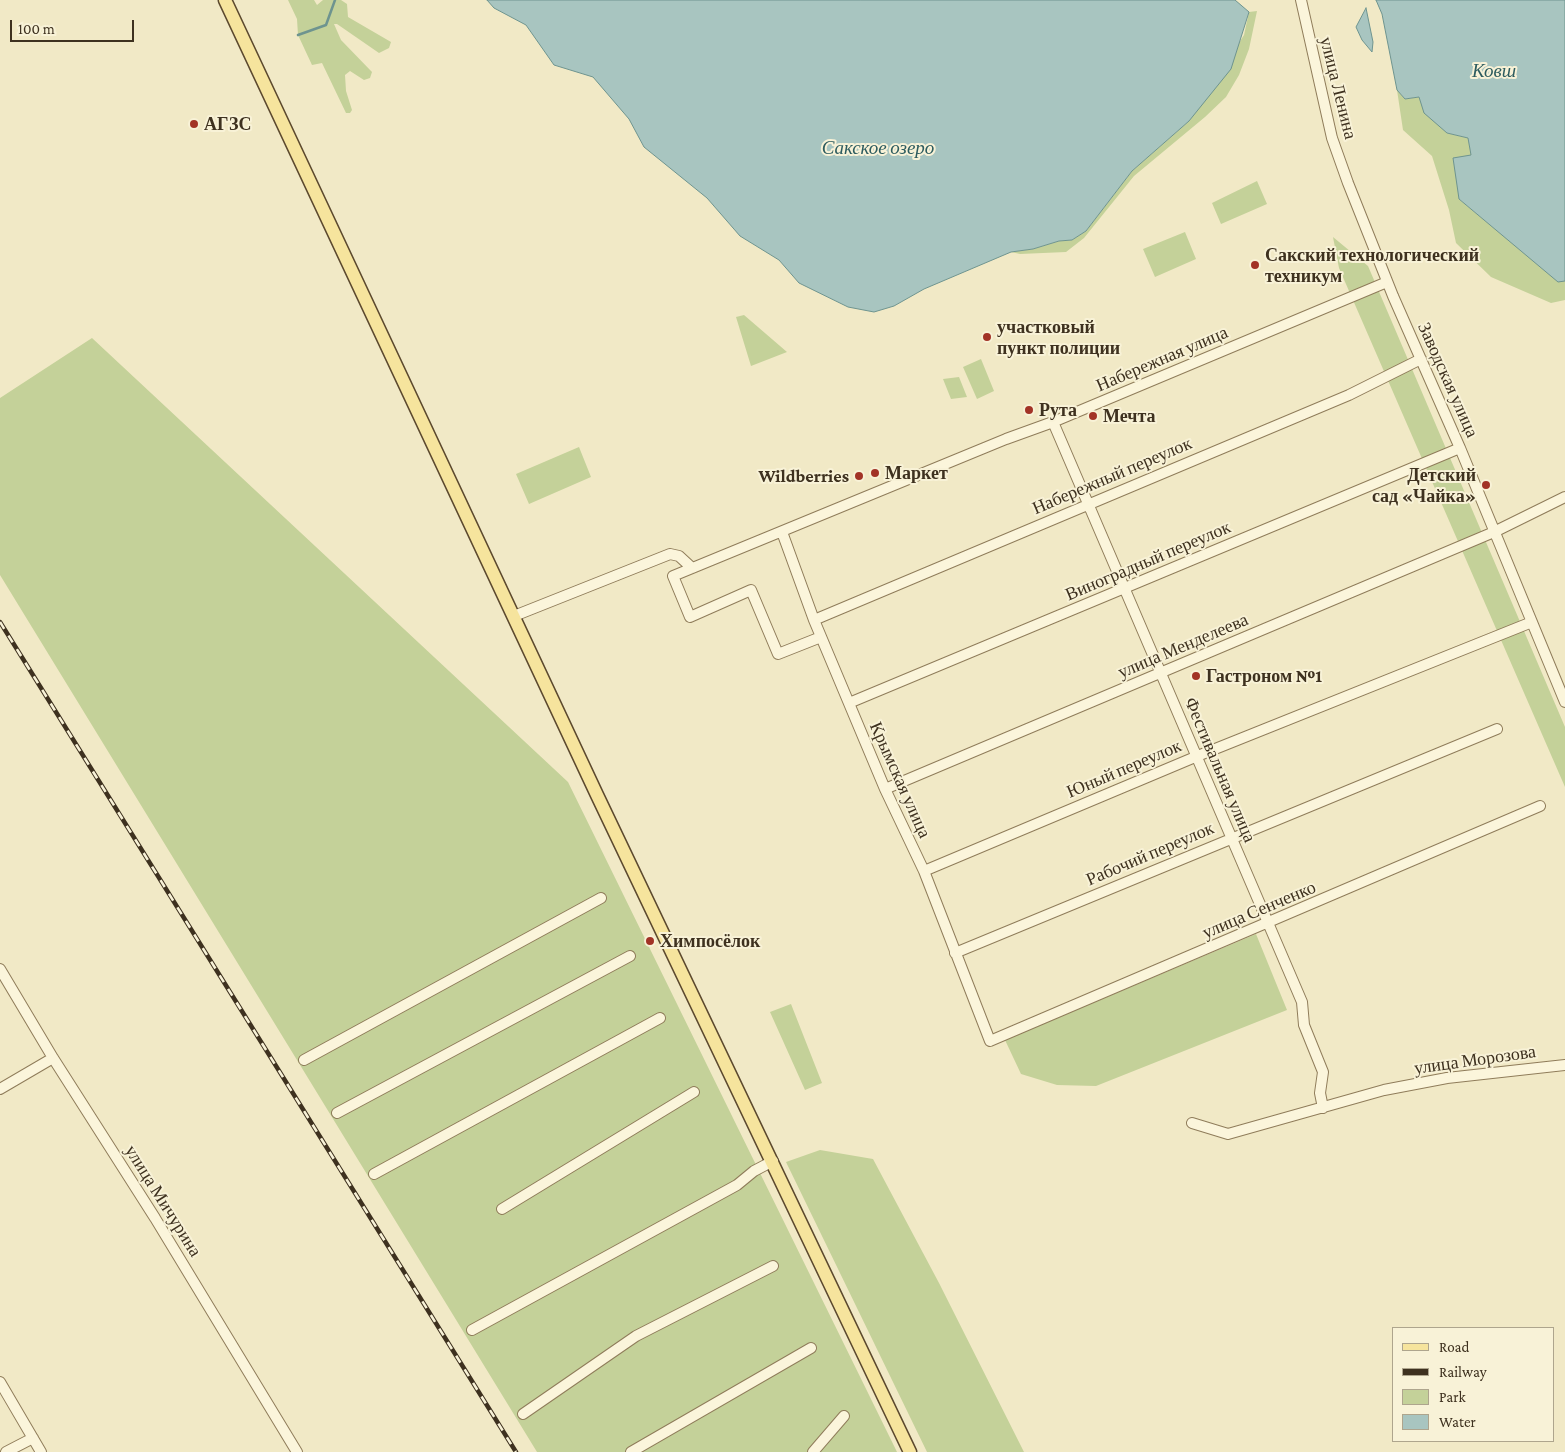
<!DOCTYPE html>
<html>
<head>
<meta charset="utf-8">
<style>
  body { margin:0 }
  #map { position:relative; width:1565px; height:1452px; overflow:hidden; background:#f1e9c6; font-family:"Crimson Pro",serif }
  canvas { display:block }
  .legend { position:absolute; left:1392px; top:1327px; width:162px; height:115px; box-sizing:border-box; background:#f8f2d7; border:1px solid #aea58d; margin:0; padding:6px 9px; list-style:none; font-size:15px; color:#3e311f }
  .legend li { display:flex; align-items:center; gap:10px; height:25px }
  .legend b { width:25px; border:1px solid #aea58d }
  .scale { position:absolute; left:10px; top:20px; width:124px; height:22px; box-sizing:border-box; border:2px solid #3e311f; border-top:0; padding-left:6px; font-size:15px; line-height:18px; white-space:nowrap; color:#3e311f; -webkit-text-stroke:4px #f8f2d7; paint-order:stroke }
</style>
</head>
<body>
<div id="map">
<canvas width="1565" height="1452"></canvas>
<ul class="legend">
<li><b style="height:6px;background:#f6e49d"></b>Road</li>
<li><b style="height:6px;background:#3e311f"></b>Railway</li>
<li><b style="height:14px;background:#c4d199"></b>Park</li>
<li><b style="height:14px;background:#a8c5c0"></b>Water</li>
</ul>
<div class="scale">100 m</div>
</div>
<script>
const g = document.querySelector('canvas').getContext('2d');
g.lineJoin = 'round';
function fillPath(path, color) { g.fillStyle = color; g.fill(path, 'evenodd'); }
const shape = rows => new Path2D(rows.map(r => 'M' + r).join(''));
function strokePath(path, color, width, dash) { g.strokeStyle = color; g.lineWidth = width; g.lineCap = dash ? 'butt' : 'round'; g.setLineDash(dash || []); g.stroke(path); }
function drawText(font, color, halo, rows, align = 'center') {
  g.font = font + ' "Crimson Pro",serif'; g.lineWidth = 4; g.setLineDash([]); g.textBaseline = 'middle'; g.strokeStyle = halo; g.fillStyle = color; for (const [text, x, y, turn = 0] of rows) {
    g.save(); g.translate(x, y); g.rotate((+turn || 0) * Math.PI / 180); g.textAlign = isNaN(turn) ? turn : align; if (halo) g.strokeText(text, 0, 0); g.fillText(text, 0, 0); g.restore();
  }
}
fillPath(shape([
  [288,0,314,0,317,5,323,0,341,0,347,4,348,17,391,42,389,48,379,53,337,24,334,24,341,40,372,72,370,78,364,80,350,71,345,75,346,91,352,110,350,113,346,113,322,63,312,65,298,35,297,19],
  [1257,11,1249,49,1239,75,1226,97,1205,117,1134,176,1084,238,1066,252,1020,254,1011,252,1033,249,1059,241,1072,240,1086,231,1132,171,1189,121,1244,35,1249,12],
  [1397,90,1405,99,1419,97,1447,133,1468,138,1472,155,1459,199,1558,281,1565,281,1565,300,1551,303,1491,277,1456,243,1449,210,1432,156,1403,130],
  [1257,181,1267,204,1221,224,1212,203],
  [1185,232,1196,259,1155,277,1143,249],
  [1333,237,1368,266,1565,727,1565,787,1339,268],
  [744,315,787,352,751,366,736,317],
  [92,338,568,782,897,1452,537,1452,0,575,0,398],
  [981,359,994,391,977,399,963,367],
  [959,377,967,397,951,399,943,379],
  [579,447,591,477,529,504,516,474],
  [1256,934,1287,1010,1096,1086,1057,1085,1021,1074,1005,1040],
  [791,1004,822,1083,805,1090,770,1012],
  [820,1150,873,1159,939,1283,1024,1452,927,1452,786,1162]
]), '#c4d199');
const water = shape([
  [487,0,1235,0,1249,12,1231,69,1189,121,1132,171,1086,231,1072,240,1059,241,1033,249,1011,252,924,289,894,306,874,312,848,307,799,283,779,260,740,236,707,198,644,147,629,119,593,77,554,65,526,25,494,8,487,0],
  [1376,0,1565,0,1565,281,1558,282,1459,199,1453,158,1471,155,1468,138,1447,133,1424,113,1419,97,1405,99,1397,90,1382,14,1376,0],
  [1366,8,1373,42,1372,52,1362,40,1356,27,1366,8]
]);
fillPath(water, '#a8c5c0');
strokePath(water, '#6e948f', 1);
strokePath(shape([
  [298,35,326,25,335,0]
]), '#6e948f', 2.5);
const minor = shape([
  [1301,0,1332,138,1348,183,1393,296,1460,448,1565,702],
  [1053,422,1302,1002,1304,1025,1323,1072,1320,1093,1323,1108],
  [782,532,814,620,885,789,924,871,990,1041,1540,806],
  [514,616,670,554,679,556,692,568],
  [814,620,1349,395,1421,359],
  [821,637,778,654,751,590,690,617,673,576,1006,439,1053,422,1387,282],
  [849,703,1460,448],
  [885,789,1494,532,1565,497],
  [924,871,1200,755,1532,622],
  [955,953,1497,729],
  [0,969,53,1058,155,1218,297,1452],
  [304,1060,601,898],
  [0,1089,53,1058],
  [337,1113,630,956],
  [1192,1123,1228,1134,1384,1090,1447,1078,1565,1065],
  [374,1174,660,1018],
  [502,1209,694,1092],
  [472,1330,737,1185,754,1171,773,1161],
  [0,1382,41,1452],
  [523,1414,636,1336,773,1266],
  [6,1452,33,1438],
  [631,1452,811,1348],
  [813,1452,844,1416]
]);
const major = shape([
  [225,0,597,795,910,1452]
]);
strokePath(minor, '#8f7c5a', 12);
strokePath(major, '#5c492e', 15);
strokePath(minor, '#fbf5db', 10);
strokePath(major, '#f6e49d', 12);
const rail = shape([
  [0,622,516,1452]
]);
strokePath(rail, '#3e311f', 4.5);
strokePath(rail, '#f8f2d7', 2.5, [8]);
for (const [x, y, r, color] of [
  [194,124,5,"#a23326"],
  [1255,265,5,"#a23326"],
  [987,337,5,"#a23326"],
  [1029,410,5,"#a23326"],
  [1093,416,5,"#a23326"],
  [875,473,5,"#a23326"],
  [859,476,5,"#a23326"],
  [1486,485,5,"#a23326"],
  [1196,676,5,"#a23326"],
  [650,941,5,"#a23326"]
]) { const dot = new Path2D(); dot.arc(x, y, r, 0, 2 * Math.PI); g.fillStyle = color; g.fill(dot); strokePath(dot, '#f8f2d7', 2); }
drawText('18px', '#3e311f', '#f8f2d7', [
  ["улица Ленина",1338,88,76],
  ["Набережная улица",1162,359,-23],
  ["Заводская улица",1448,380,66],
  ["Набережный переулок",1112,476,-23],
  ["Виноградный переулок",1148,561,-23],
  ["улица Менделеева",1183,646,-23],
  ["Юный переулок",1124,769,-23],
  ["Фестивальная улица",1220,770,67],
  ["Крымская улица",900,780,66],
  ["Рабочий переулок",1150,854,-23],
  ["улица Сенченко",1259,910,-23],
  ["улица Морозова",1475,1060,-8],
  ["улица Мичурина",163,1201,58]
]);
drawText('bold 18px', '#3e311f', '#f8f2d7', [
  ["АГЗС",204,124],
  ["Сакский технологический",1265,255],
  ["техникум",1265,276],
  ["участковый",997,327],
  ["пункт полиции",997,348],
  ["Рута",1039,410],
  ["Мечта",1103,416],
  ["Маркет",885,473],
  ["Детский",1476,475,"right"],
  ["сад «Чайка»",1476,496,"right"],
  ["Wildberries",849,476,"right"],
  ["Гастроном №1",1206,676],
  ["Химпосёлок",660,941]
], 'left');
drawText('italic 19px', '#2d5c5f', '#f8f2d7', [
  ["Ковш",1494,71],
  ["Сакское озеро",878,148]
]);
</script>
</body>
</html>
